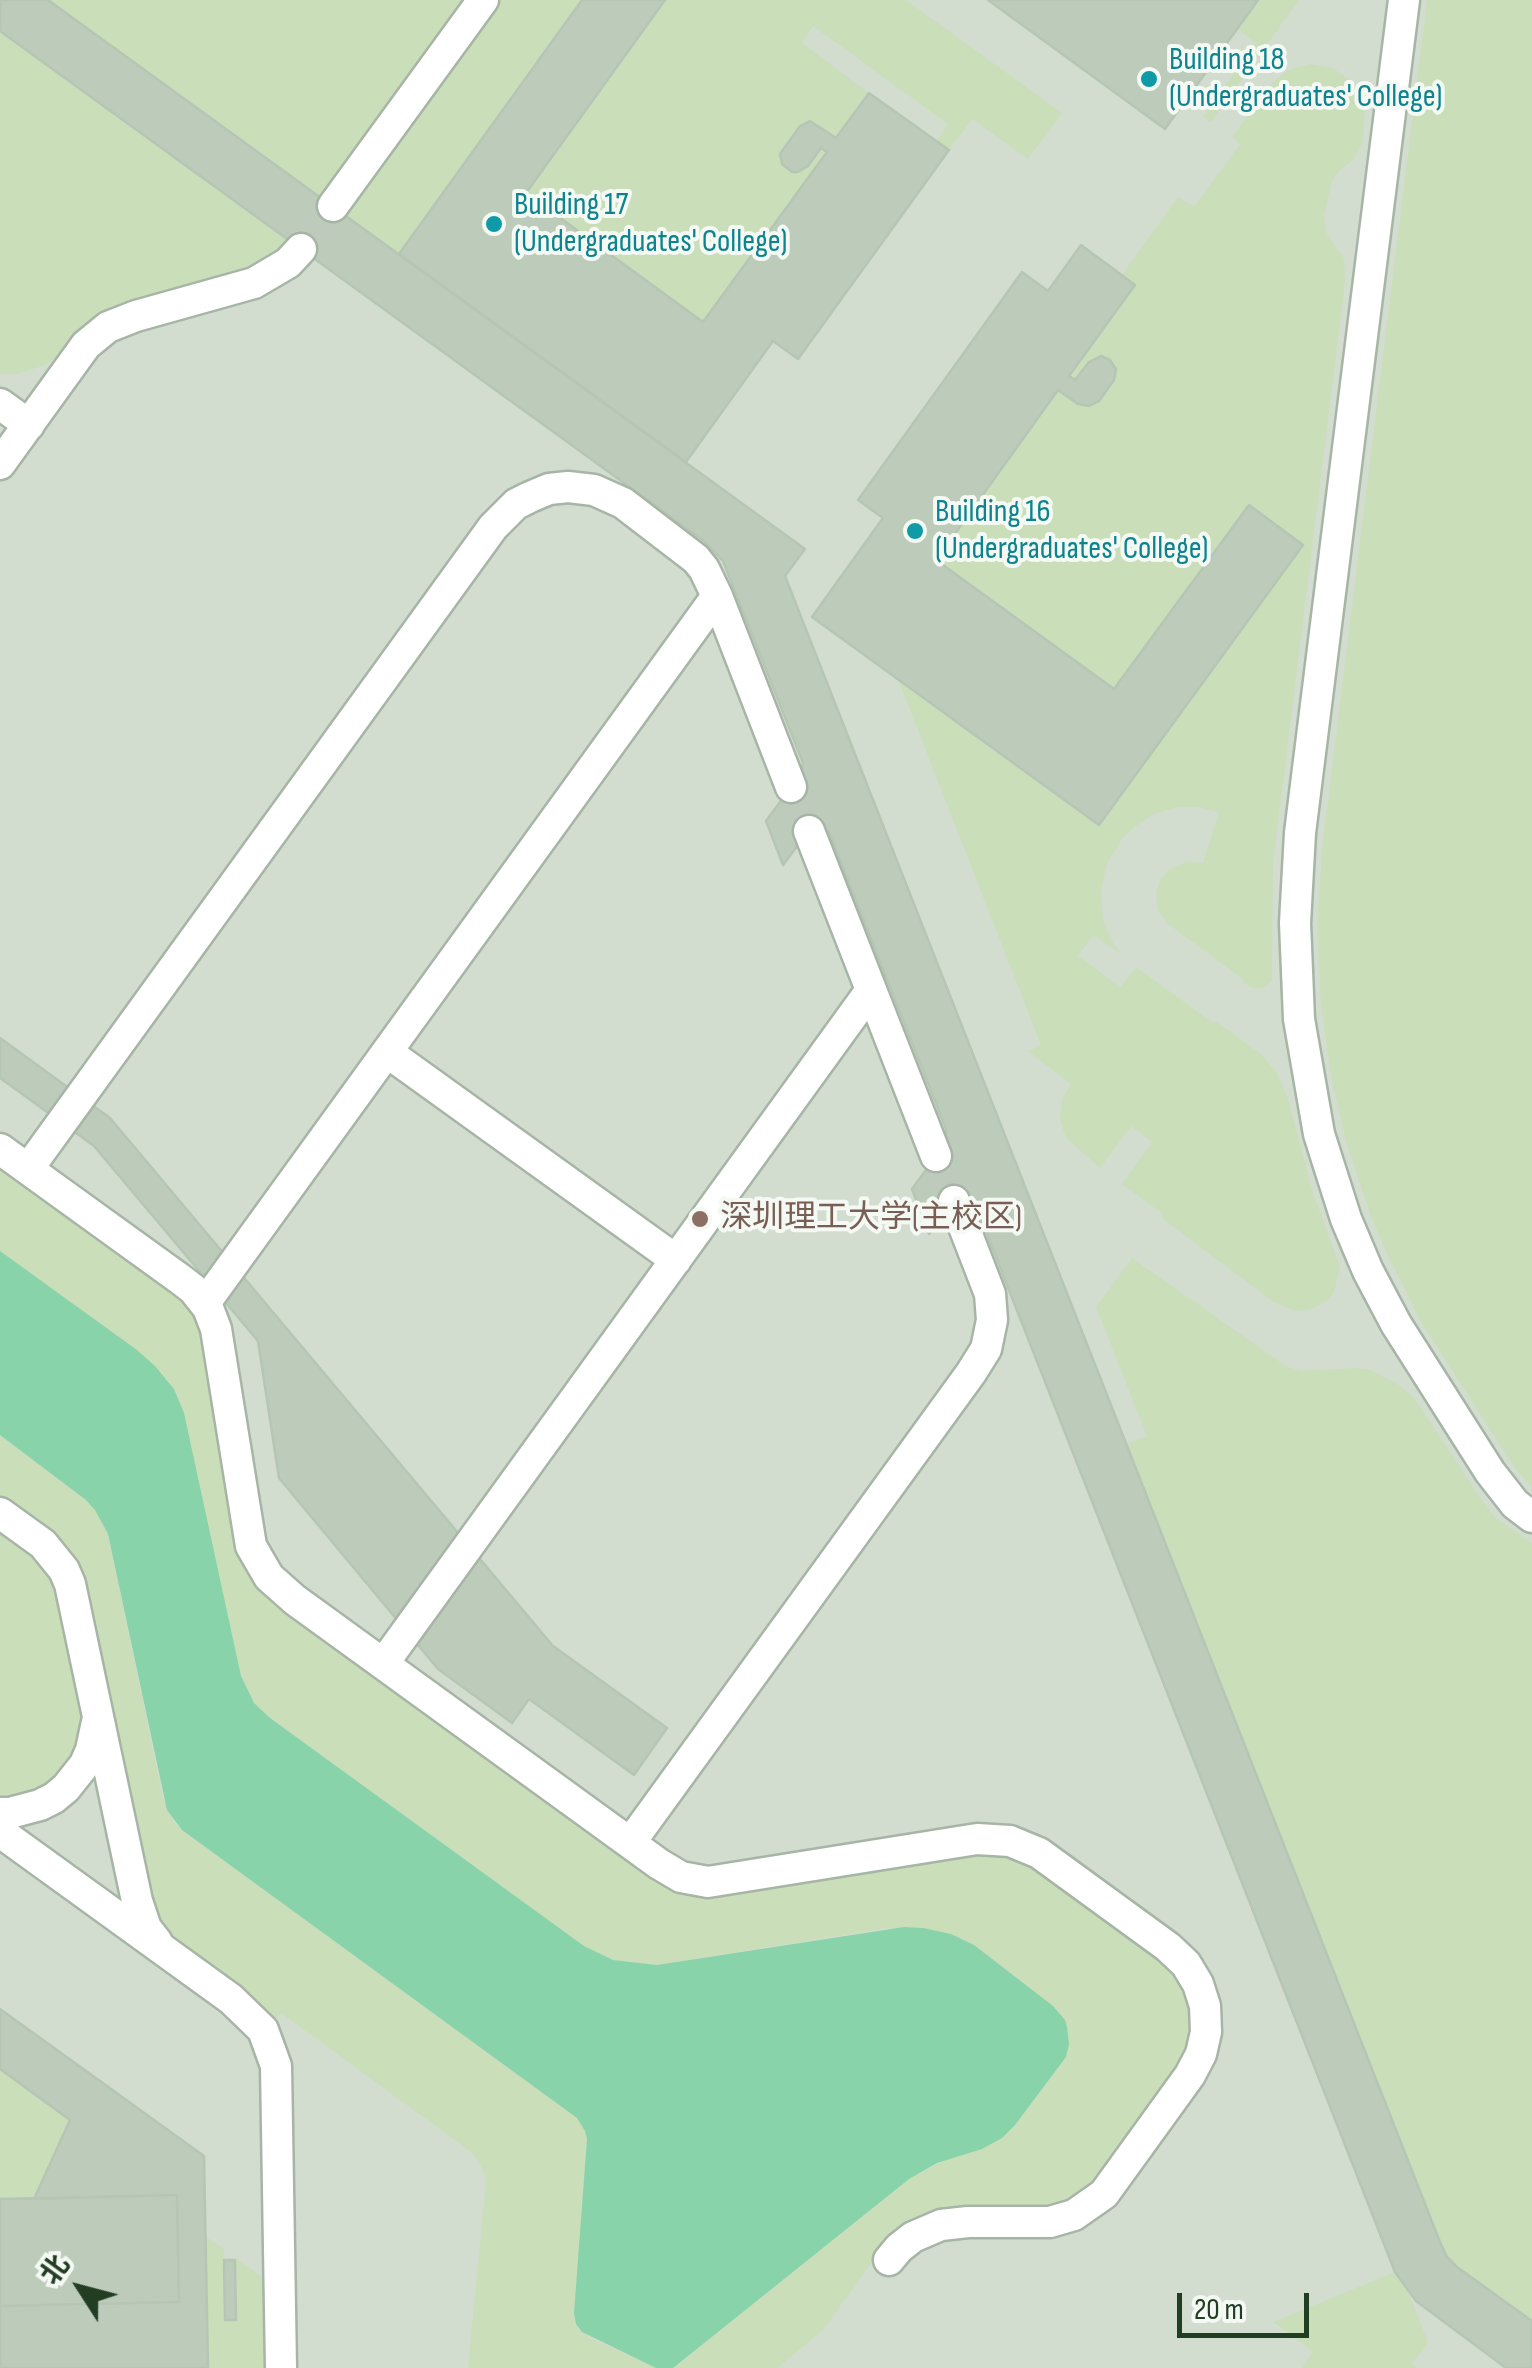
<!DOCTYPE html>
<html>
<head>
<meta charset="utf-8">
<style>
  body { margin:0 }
  #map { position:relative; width:1532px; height:2368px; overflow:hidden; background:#e4ede2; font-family:"Sofia Sans Condensed","Noto Sans SC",sans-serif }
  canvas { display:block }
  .north { position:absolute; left:30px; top:2238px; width:100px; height:100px; -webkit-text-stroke:8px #f4f9f3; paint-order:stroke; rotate:306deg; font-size:28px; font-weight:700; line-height:40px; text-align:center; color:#213e22 }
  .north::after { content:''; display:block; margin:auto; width:35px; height:45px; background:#213e22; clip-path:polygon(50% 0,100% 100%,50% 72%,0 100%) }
  .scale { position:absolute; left:1177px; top:2293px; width:132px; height:45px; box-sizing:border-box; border:5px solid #213e22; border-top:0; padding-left:12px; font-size:30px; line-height:35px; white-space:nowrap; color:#213e22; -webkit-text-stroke:8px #f4f9f3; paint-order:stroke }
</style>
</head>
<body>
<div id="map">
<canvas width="1532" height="2368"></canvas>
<div class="north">北</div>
<div class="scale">20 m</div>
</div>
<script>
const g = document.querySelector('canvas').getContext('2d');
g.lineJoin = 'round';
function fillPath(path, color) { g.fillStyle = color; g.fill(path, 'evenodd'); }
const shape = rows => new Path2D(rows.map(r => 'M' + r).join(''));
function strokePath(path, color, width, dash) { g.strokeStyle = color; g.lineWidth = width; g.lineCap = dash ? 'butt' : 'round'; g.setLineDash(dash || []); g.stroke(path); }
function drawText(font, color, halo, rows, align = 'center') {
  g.font = font + ' "Sofia Sans Condensed","Noto Sans SC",sans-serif'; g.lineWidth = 8; g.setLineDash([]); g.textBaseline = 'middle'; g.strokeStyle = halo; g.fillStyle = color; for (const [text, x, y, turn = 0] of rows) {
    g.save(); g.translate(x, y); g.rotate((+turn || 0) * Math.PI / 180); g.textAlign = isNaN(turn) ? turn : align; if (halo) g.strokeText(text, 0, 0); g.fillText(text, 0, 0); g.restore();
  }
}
fillPath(shape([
  [0,0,1493,0,1532,1435,1532,2368,0,2368]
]), '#d2ddd0');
fillPath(shape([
  [48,0,466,0,322,198],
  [498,0,582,0,399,254,343,214],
  [665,0,906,0,1062,113,1028,159,972,119,949,150,937,141,948,124,813,26,802,43,869,93,836,138,810,121,800,126,783,148,780,154,782,164,793,172,803,170,808,166,821,148,827,152,703,322,526,193],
  [1258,0,1299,0,1211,122,1203,117,1256,43,1237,29],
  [1427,0,1532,0,1532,1488,1515,1468,1421,1322,1385,1249,1370,1214,1346,1141,1332,1081,1321,1005,1317,928,1322,850],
  [0,31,290,241,277,254,251,269,88,325,59,356,45,365,18,374,0,374],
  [1310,64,1333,68,1352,82,1362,97,1365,116,1362,144,1353,160,1340,170,1332,180,1324,216,1326,232,1344,259,1345,282,1273,863,1272,981,1262,989,1250,987,1243,982,1244,980,1168,924,1158,910,1156,893,1159,882,1167,871,1185,862,1203,863,1219,812,1198,807,1178,807,1154,814,1133,828,1121,840,1108,861,1101,889,1103,921,1113,943,1121,954,1093,935,1078,956,1121,987,1136,967,1213,1023,1216,1021,1261,1054,1277,1073,1289,1102,1311,1187,1340,1267,1334,1292,1328,1300,1312,1309,1301,1311,1292,1310,1272,1301,1162,1218,1163,1214,1122,1184,1152,1142,1131,1126,1100,1168,1066,1138,1060,1119,1061,1108,1062,1100,1071,1084,1028,1051,1041,1045,898,679,1100,825,1302,545,1248,505,1114,689,936,560,1058,390,1084,406,1089,406,1099,401,1116,374,1116,369,1110,360,1101,356,1095,357,1075,380,1069,376,1135,285,1122,275,1178,197,1194,207,1240,144,1232,137,1271,84,1288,70],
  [0,1165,183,1298,192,1307,204,1333,236,1536,653,1877,1001,1853,1033,1865,1161,1958,1180,1978,1191,2005,1193,2034,1180,2066,1098,2179,1087,2190,1063,2205,1037,2210,949,2209,932,2213,879,2252,823,2330,777,2368,673,2368,909,2179,947,2159,1069,2044,1065,2020,1052,2006,974,1945,887,1928,657,1965,613,1960,584,1946,270,1718,254,1703,241,1676,168,1380,137,1350,0,1251],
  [1132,1258,1286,1366,1300,1371,1357,1368,1370,1370,1395,1382,1414,1398,1483,1502,1497,1519,1532,1543,1532,2321,1457,2267,1444,2253,1126,1444,1147,1436,1096,1307],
  [0,1435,86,1500,95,1510,108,1534,163,1798,174,1822,182,1830,577,2118,585,2131,588,2139,574,2313,576,2324,582,2332,592,2339,656,2368,468,2368,486,2182,485,2175,479,2162,471,2152,281,2013,273,2023,173,1941,156,1918,46,1530,0,1496],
  [0,1529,39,1558,54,1582,83,1712,80,1745,58,1778,42,1789,9,1799,0,1799],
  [0,2069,70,2120,34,2199,0,2199],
  [205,2236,224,2249,226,2320,236,2319,235,2257,262,2277,265,2283,268,2368,208,2368],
  [1395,2272,1409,2294,1428,2342,1412,2364,1417,2368,1302,2368,1313,2352,1273,2322]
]), '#cadeba');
fillPath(shape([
  [0,1251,137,1350,155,1366,174,1389,184,1413,241,1676,254,1703,270,1718,584,1946,613,1960,657,1965,904,1927,923,1928,951,1934,974,1945,1053,2006,1065,2020,1067,2027,1069,2044,1066,2057,1015,2125,1002,2138,982,2149,937,2163,909,2179,673,2368,656,2368,582,2332,576,2324,574,2313,587,2139,585,2131,577,2118,182,1830,167,1810,108,1534,95,1510,86,1500,0,1435]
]), '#89d3aa');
const building = shape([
  [0,0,48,0,805,549,785,576,1440,2242,1447,2257,1457,2267,1532,2321,1532,2368,1506,2368,1416,2301,1395,2272,974,1201,968,1196,952,1203,929,1234,912,1189,945,1144,946,1129,829,832,821,827,807,833,783,865,766,821,800,775,803,763,723,561,704,541,0,31,0,0],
  [582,0,665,0,526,193,703,322,827,152,821,148,808,166,798,172,792,172,782,164,780,154,800,126,810,121,836,138,869,93,949,150,798,359,773,341,686,462,399,254,582,0],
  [988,0,1258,0,1165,129,988,0],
  [1081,245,1135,285,1069,376,1075,380,1089,362,1101,356,1110,360,1116,369,1114,380,1099,401,1089,406,1078,404,1058,390,936,560,1114,689,1249,505,1303,545,1099,825,812,617,883,518,858,500,1022,272,1048,291,1081,245],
  [0,1038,110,1118,553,1646,667,1728,634,1775,529,1699,512,1723,438,1669,279,1478,258,1341,94,1146,0,1078,0,1038],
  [0,2009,204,2156,208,2368,0,2368,0,2306,179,2302,177,2195,34,2199,70,2120,0,2069,0,2009],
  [177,2195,179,2302,0,2306,0,2199,177,2195],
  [224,2260,235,2260,236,2320,225,2320,224,2260]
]);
fillPath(building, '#bdcbba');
strokePath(building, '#b6c6b4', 2.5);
strokePath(shape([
  [301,249,333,206],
  [791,787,809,831],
  [936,1156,954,1201]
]), '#bdcabc', 30, [30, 15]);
const minor = shape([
  [1404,0,1300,833,1295,923,1299,1019,1319,1134,1346,1219,1368,1271,1396,1324,1490,1472,1515,1504,1532,1517],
  [333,206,483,0],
  [0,404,29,425],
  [0,464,86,345,108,327,136,316,254,283,288,263,301,249],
  [809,831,936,1156],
  [387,1052,676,1260],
  [0,1149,180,1279,193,1289,208,1308,216,1329,251,1546,269,1577,295,1600,659,1864,681,1877,708,1882,977,1839,1010,1841,1039,1853,1168,1947,1186,1964,1198,1984,1205,2006,1206,2032,1201,2054,1190,2075,1104,2194,1074,2215,1050,2222,968,2222,941,2225,913,2237,899,2248,889,2260],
  [28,1169,493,527,516,504,530,497,549,489,568,487,594,490,623,503,696,559,704,569,717,596,791,787],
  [205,1303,717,596],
  [0,1513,43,1544,64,1570,70,1584,137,1901,146,1928,157,1942],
  [383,1664,871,990],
  [0,1813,10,1813,40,1805,54,1798,66,1788,85,1764,91,1750,97,1722],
  [0,1832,231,1999,263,2030,276,2066,281,2368],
  [630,1843,971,1373,986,1349,992,1320,990,1294,954,1201]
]);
strokePath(minor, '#a6b5a5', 35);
strokePath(minor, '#fff', 30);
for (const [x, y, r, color] of [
  [1149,79,10,"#0f9aa8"],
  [494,224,10,"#0f9aa8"],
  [915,531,10,"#0f9aa8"],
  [700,1219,10,"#8d6e63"]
]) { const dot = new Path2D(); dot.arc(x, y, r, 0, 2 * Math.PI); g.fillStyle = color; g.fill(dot); strokePath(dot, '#f4f9f3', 4); }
drawText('32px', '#0d838f', '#f4f9f3', [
  ["Building 18",1169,61],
  ["(Undergraduates' College)",1169,98],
  ["Building 17",514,206],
  ["(Undergraduates' College)",514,243],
  ["Building 16",935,513],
  ["(Undergraduates' College)",935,550]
], 'left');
drawText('32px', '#785e54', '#f4f9f3', [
  ["深圳理工大学(主校区)",720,1219]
], 'left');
</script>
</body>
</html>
